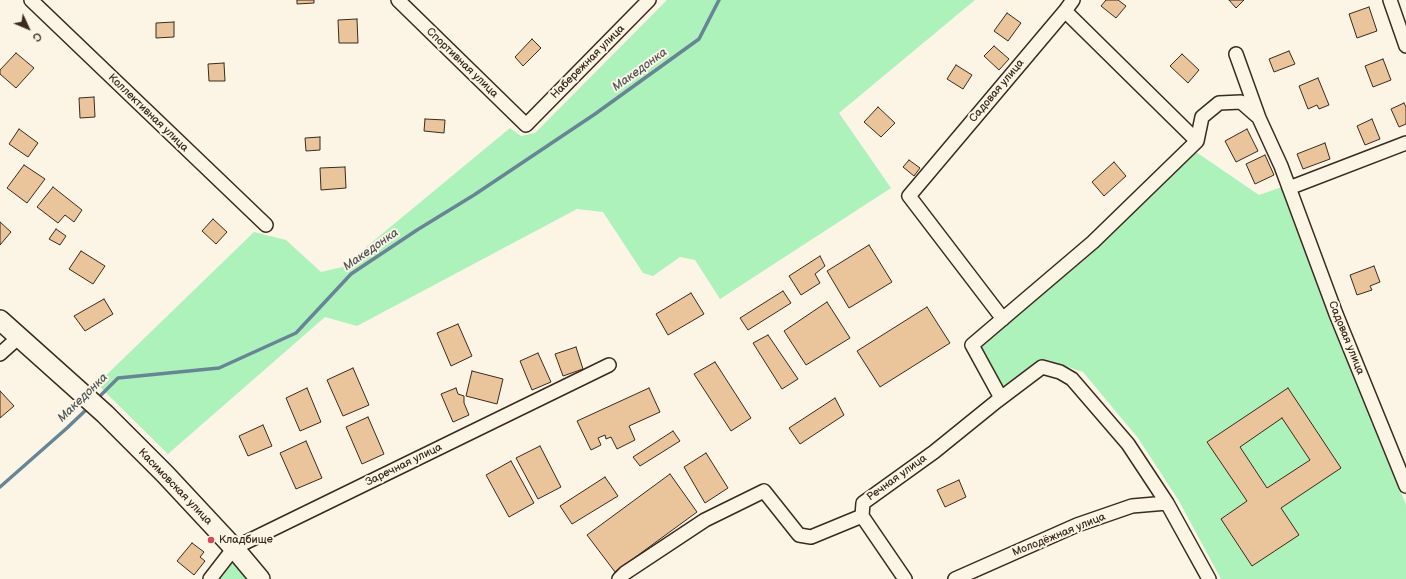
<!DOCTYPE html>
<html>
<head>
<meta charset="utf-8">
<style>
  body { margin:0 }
  #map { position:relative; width:1406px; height:579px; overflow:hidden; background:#fcf5e5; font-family:"Balsamiq Sans",sans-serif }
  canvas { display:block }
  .north { position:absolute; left:8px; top:8px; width:40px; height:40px; -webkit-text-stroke:3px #fcf5e5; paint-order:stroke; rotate:134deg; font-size:11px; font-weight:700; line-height:16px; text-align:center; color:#3b2a1e }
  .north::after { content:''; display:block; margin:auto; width:14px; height:18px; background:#3b2a1e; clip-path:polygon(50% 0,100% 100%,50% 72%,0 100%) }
</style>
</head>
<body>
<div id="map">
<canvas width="1406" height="579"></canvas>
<div class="north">С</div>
</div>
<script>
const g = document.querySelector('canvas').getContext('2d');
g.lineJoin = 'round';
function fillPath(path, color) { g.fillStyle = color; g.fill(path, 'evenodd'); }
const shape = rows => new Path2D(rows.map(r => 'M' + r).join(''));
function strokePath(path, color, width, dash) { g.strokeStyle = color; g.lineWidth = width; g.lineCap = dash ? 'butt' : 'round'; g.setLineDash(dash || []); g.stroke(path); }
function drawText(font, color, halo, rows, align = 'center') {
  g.font = font + ' "Balsamiq Sans",sans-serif'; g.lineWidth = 4; g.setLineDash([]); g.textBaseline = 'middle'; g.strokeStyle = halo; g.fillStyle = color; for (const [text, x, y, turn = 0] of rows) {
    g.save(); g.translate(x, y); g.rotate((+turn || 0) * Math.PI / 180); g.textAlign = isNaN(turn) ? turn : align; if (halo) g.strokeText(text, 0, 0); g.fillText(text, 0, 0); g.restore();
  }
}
fillPath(shape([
  [667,0,975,0,839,113,891,188,720,299,695,260,680,257,653,276,643,273,603,212,577,209,357,326,325,317,168,454,97,384,254,232,286,240,321,272,342,267,510,128,521,136,535,133],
  [1196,152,1259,195,1282,187,1406,505,1406,579,1221,579,1179,501,1138,438,1083,372,1044,359,1002,387,980,346,1070,270],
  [234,556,252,579,218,579]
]), '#adf1bb');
strokePath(shape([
  [97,399,118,378,219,368,296,333,351,274,417,230,474,195,595,114,699,39,719,0],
  [0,487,67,428,88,408]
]), '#678595', 3.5);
const building = shape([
  [297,0,314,0,314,3,297,4,297,0],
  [1106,0,1118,0,1126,6,1116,18,1101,6,1106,0],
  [1229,0,1244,0,1236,8,1229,0],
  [1369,7,1377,31,1357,38,1349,14,1369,7],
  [1007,13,1021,23,1008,41,994,31,1007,13],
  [357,19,358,43,339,43,338,20,357,19],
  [174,22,174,37,156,38,156,23,174,22],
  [532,39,541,48,523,66,515,57,532,39],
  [994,46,1009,59,999,70,984,56,994,46],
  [1289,51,1295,64,1274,72,1269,59,1289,51],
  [16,53,34,68,16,88,0,74,0,70,16,53],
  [1182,54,1199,70,1188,83,1170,66,1182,54],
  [1383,59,1391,80,1373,87,1365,66,1383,59],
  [224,63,225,81,209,81,208,64,224,63],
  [956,65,972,75,963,89,947,79,956,65],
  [1318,78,1329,105,1319,109,1317,105,1308,109,1299,86,1318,78],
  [94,97,95,117,80,118,79,98,94,97],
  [1404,103,1406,107,1406,124,1399,127,1391,109,1404,103],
  [878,107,895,123,881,137,864,122,878,107],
  [425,119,445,120,444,133,424,131,425,119],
  [1372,119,1380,139,1365,145,1357,126,1372,119],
  [19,129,38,143,28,157,9,144,19,129],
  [1247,129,1258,151,1236,162,1225,141,1247,129],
  [320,137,320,150,306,151,305,138,320,137],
  [1325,143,1330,159,1303,169,1297,154,1325,143],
  [1265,155,1274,175,1255,184,1246,164,1265,155],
  [909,160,920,168,914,176,903,167,909,160],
  [1114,162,1126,176,1104,196,1092,182,1114,162],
  [24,165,45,179,27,203,7,188,24,165],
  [345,167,346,188,321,190,320,168,345,167],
  [53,187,82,210,74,222,65,215,58,223,37,207,53,187],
  [213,219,227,232,216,244,202,231,213,219],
  [0,222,11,232,0,245,0,222],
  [56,229,66,236,60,245,49,239,56,229],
  [869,245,892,282,849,308,827,271,869,245],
  [81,251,105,266,93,284,69,269,81,251],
  [820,256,825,266,815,274,820,283,801,295,789,276,820,256],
  [1374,266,1380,282,1370,286,1372,290,1357,295,1350,275,1374,266],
  [783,291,791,303,748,330,740,318,783,291],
  [691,293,704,314,668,335,656,314,691,293],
  [104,299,113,314,85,331,74,316,104,299],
  [827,302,850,338,806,365,784,331,827,302],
  [927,307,950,343,880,387,857,351,927,307],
  [458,324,472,356,451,366,437,333,458,324],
  [768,335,798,379,782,389,753,343,768,335],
  [576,347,583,369,563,376,555,354,576,347],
  [538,353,551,382,532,390,520,361,538,353],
  [715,362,751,418,731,431,694,374,715,362],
  [353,368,369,405,343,416,327,380,353,368],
  [472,371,503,379,497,404,466,396,472,371],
  [307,388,321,422,300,431,286,398,307,388],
  [456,388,458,394,464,396,464,403,469,415,453,422,441,394,456,388],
  [649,388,660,412,629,426,635,440,617,449,611,437,606,439,605,435,598,438,601,445,591,450,577,421,649,388],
  [1288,388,1341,468,1281,508,1299,535,1252,566,1221,519,1247,501,1207,442,1288,388],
  [1282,418,1310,460,1267,488,1240,447,1282,418],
  [0,391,14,406,0,418,0,391],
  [835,398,844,415,800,444,789,428,835,398],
  [368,417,384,454,362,464,346,427,368,417],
  [263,425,272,446,248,456,239,436,263,425],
  [673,431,680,441,640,466,633,457,673,431],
  [306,441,322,478,296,489,280,453,306,441],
  [540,446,561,487,538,499,516,458,540,446],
  [706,453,728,488,705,503,684,467,706,453],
  [511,461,534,503,509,517,486,475,511,461],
  [670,474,697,512,615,572,587,535,670,474],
  [605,477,618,496,572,524,560,506,605,477],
  [959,480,966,497,945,507,937,490,959,480],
  [192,543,204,552,200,557,205,561,194,575,177,561,192,543]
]);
fillPath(building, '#eac49a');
strokePath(building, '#3b2a1e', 1);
const minor = shape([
  [31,0,266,225],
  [398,0,526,125,649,0],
  [1390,0,1406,46],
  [1065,11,1073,0],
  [1236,54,1259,118,1281,166,1336,314,1406,486],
  [1289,188,1406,143],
  [1003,319,909,196,1065,11,1197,141],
  [0,354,19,337],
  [1001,398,972,345,1093,242,1197,141,1202,117,1219,103,1241,102,1257,116],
  [862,516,905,579],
  [210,579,234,548,609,365],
  [619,579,625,573,705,520,764,491,799,535,811,537,862,516,863,503,934,452,997,401,1042,367,1060,372,1072,379,1128,444,1167,503,1209,579],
  [955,579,1077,525,1132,506,1167,503]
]);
const secondary = shape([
  [0,320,105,414,165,474,234,548,260,579]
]);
strokePath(minor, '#3b2a1e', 16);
strokePath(secondary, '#3b2a1e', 22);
strokePath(minor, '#fcf5e5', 13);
strokePath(secondary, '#fcf5e5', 19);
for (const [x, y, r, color] of [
  [211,540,4,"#d1495b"]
]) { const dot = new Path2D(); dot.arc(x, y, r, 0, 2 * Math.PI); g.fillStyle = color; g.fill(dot); strokePath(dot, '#fcf5e5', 1.5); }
drawText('11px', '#3b2a1e', '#fcf5e5', [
  ["Набережная улица",588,62,-45],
  ["Спортивная улица",462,63,44],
  ["Садовая улица",997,91,-50],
  ["Коллективная улица",148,113,44],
  ["Садовая улица",1346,338,68],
  ["Заречная улица",404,465,-26],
  ["Речная улица",897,478,-36],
  ["Касимовская улица",175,487,46],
  ["Молодёжная улица",1059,535,-22]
]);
drawText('11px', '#3b2a1e', '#fcf5e5', [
  ["Кладбище",219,540]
], 'left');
drawText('italic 12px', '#51585a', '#fcf5e5', [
  ["Македонка",640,70,-36],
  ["Македонка",371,250,-35],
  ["Македонка",83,398,-44]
]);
</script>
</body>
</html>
